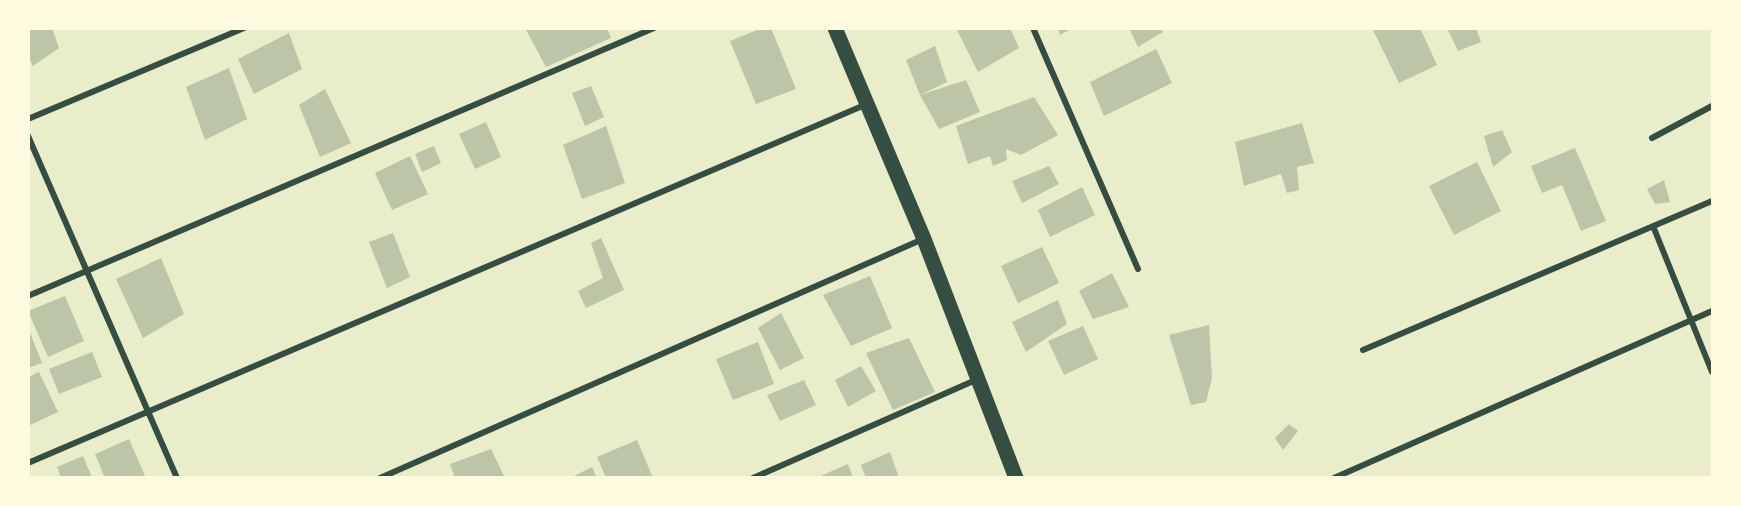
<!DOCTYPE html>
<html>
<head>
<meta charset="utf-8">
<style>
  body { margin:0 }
  #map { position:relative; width:1741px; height:506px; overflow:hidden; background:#e9edc9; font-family:"Fira Sans Condensed",sans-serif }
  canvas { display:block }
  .frame { position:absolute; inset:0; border:30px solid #fefae0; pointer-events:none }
</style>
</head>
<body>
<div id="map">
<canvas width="1741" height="506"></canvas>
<div class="frame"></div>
</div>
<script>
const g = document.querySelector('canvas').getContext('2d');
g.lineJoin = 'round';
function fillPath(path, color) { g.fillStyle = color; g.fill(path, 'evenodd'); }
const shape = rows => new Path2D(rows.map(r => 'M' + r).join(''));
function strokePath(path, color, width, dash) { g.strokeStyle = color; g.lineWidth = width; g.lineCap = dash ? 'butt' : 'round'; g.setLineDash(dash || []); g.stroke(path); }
fillPath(shape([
  [28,28,52,28,59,48,33,66,28,56],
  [525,28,607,28,611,38,546,67],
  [762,28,771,28,796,89,756,104,730,41],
  [956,28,1010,28,1019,48,978,72],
  [1058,28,1073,28,1060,35],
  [1129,28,1161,28,1163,32,1138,47],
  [1372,28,1420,28,1437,65,1399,83],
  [1447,28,1476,28,1481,42,1458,51],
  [289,33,302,69,254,94,238,59],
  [935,46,947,82,920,95,906,60],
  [1156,49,1172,83,1104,116,1090,82],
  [229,68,247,119,205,140,186,87],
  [966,80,980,112,939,129,920,95],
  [591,86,604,117,585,126,572,93],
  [325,89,351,143,320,157,299,105],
  [1034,97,1058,135,1021,155,1006,149,1007,160,993,166,990,156,968,164,956,126],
  [486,122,501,157,475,169,459,134],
  [1302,123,1314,163,1297,167,1299,190,1287,193,1281,174,1244,186,1235,142],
  [606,126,625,183,582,199,563,145],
  [1502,130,1512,152,1493,167,1484,136],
  [434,146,441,163,422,172,415,154],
  [1575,148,1606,221,1581,231,1562,185,1542,193,1531,166],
  [410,156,428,194,392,210,375,173],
  [1477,162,1501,211,1454,235,1429,186],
  [1049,166,1059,184,1022,203,1012,181],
  [1664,180,1670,202,1655,204,1647,189],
  [1082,187,1095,215,1050,237,1038,210],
  [393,233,410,277,387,288,369,242],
  [601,238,624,290,586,308,578,291,603,278,591,243],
  [1042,247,1059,283,1018,303,1001,266],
  [161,258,184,314,143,338,116,279],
  [1112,273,1129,307,1093,319,1079,291],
  [870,276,892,328,851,346,823,295],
  [65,296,84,341,48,357,28,311],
  [1058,300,1067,324,1026,352,1012,322],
  [781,313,804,358,780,370,758,328],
  [1209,325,1212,378,1206,402,1191,405,1169,335],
  [1083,326,1098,359,1064,375,1048,341],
  [29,330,42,363,28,368,28,331],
  [909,338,935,392,893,410,866,353],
  [758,342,774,384,733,400,716,359],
  [92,352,102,377,59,394,49,369],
  [861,366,876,391,848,407,835,380],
  [39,372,58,412,28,426,28,377],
  [804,380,816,405,780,421,767,395],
  [1289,424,1298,431,1283,450,1275,438],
  [129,439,145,476,105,478,95,454],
  [637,440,653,478,606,478,597,457],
  [491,449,505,478,455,478,450,464],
  [890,452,899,478,866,478,861,465],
  [83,456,92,478,61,478,57,467],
  [848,464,853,478,816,478],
  [592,467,597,478,570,478]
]), '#bcc5a7');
strokePath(shape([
  [1033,28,1138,269],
  [28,119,244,28],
  [28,136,177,478],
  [1652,138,1712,106],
  [1653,226,1712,372],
  [28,296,654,28],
  [1363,350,1712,201],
  [28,463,867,104],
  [380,478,923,239],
  [753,478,978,379],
  [1334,478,1712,311]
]), '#344e41', 6);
strokePath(shape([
  [835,28,924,239,1016,478]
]), '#344e41', 15);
</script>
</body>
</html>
